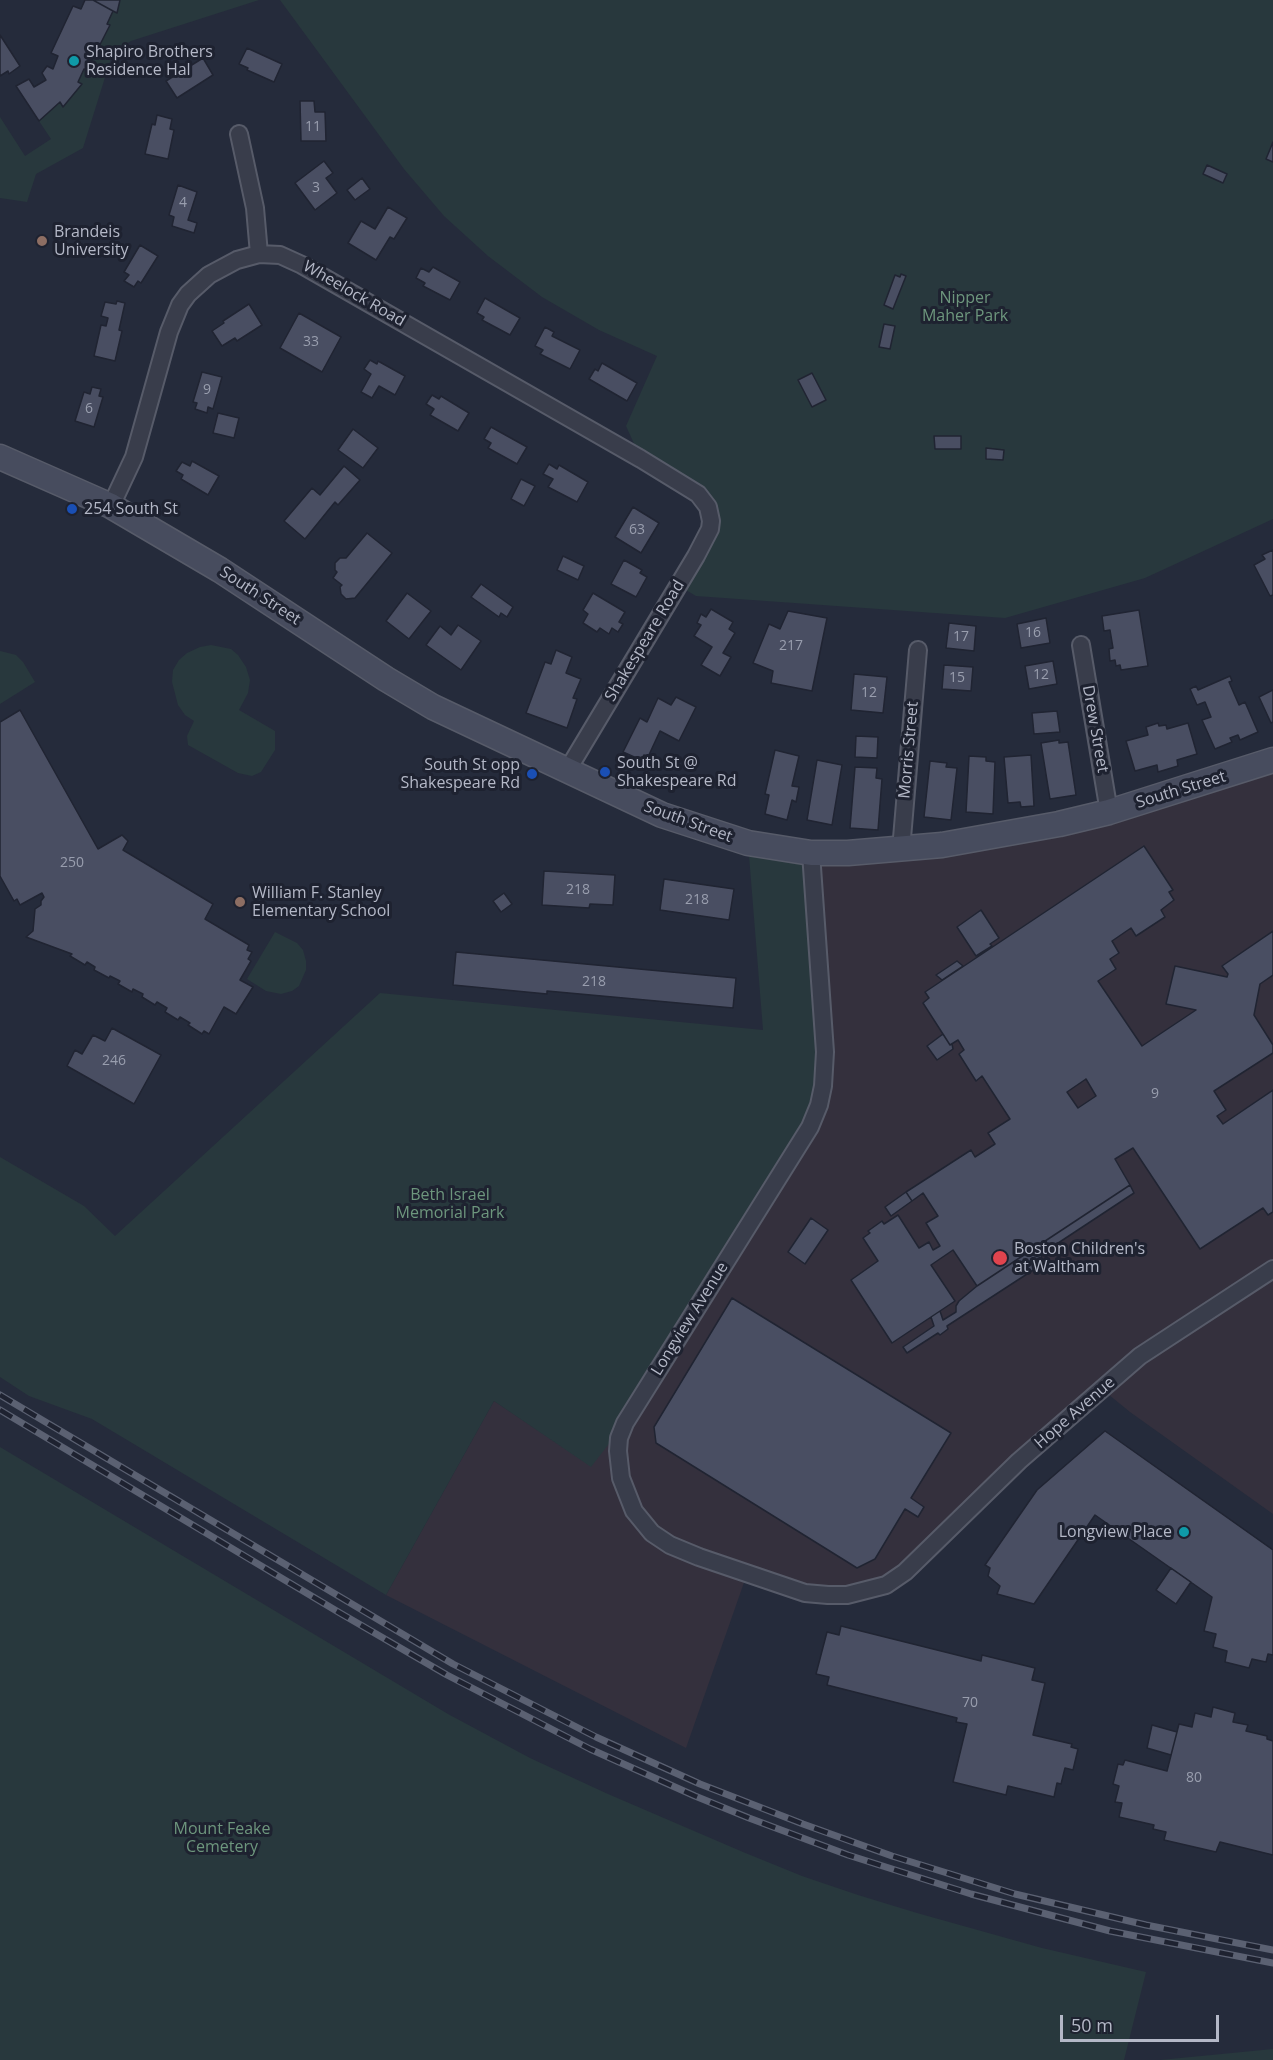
<!DOCTYPE html>
<html>
<head>
<meta charset="utf-8">
<style>
  body { margin:0 }
  #map { position:relative; width:1273px; height:2060px; overflow:hidden; background:#252b3b; font-family:"Open Sans",sans-serif }
  canvas { display:block }
  .scale { position:absolute; left:1060px; top:2015px; width:159px; height:27px; box-sizing:border-box; border:3px solid #b4b8c7; border-top:0; padding-left:8px; font-size:18px; line-height:21px; white-space:nowrap; color:#b4b8c7; -webkit-text-stroke:4px #1e2230; paint-order:stroke }
</style>
</head>
<body>
<div id="map">
<canvas width="1273" height="2060"></canvas>
<div class="scale">50 m</div>
</div>
<script>
const g = document.querySelector('canvas').getContext('2d');
g.lineJoin = 'round';
function fillPath(path, color) { g.fillStyle = color; g.fill(path, 'evenodd'); }
const shape = rows => new Path2D(rows.map(r => 'M' + r).join(''));
function strokePath(path, color, width, dash) { g.strokeStyle = color; g.lineWidth = width; g.lineCap = dash ? 'butt' : 'round'; g.setLineDash(dash || []); g.stroke(path); }
function drawText(font, color, halo, rows, align = 'center') {
  g.font = font + ' "Open Sans",sans-serif'; g.lineWidth = 6; g.setLineDash([]); g.textBaseline = 'middle'; g.strokeStyle = halo; g.fillStyle = color; for (const [text, x, y, turn = 0] of rows) {
    g.save(); g.translate(x, y); g.rotate((+turn || 0) * Math.PI / 180); g.textAlign = isNaN(turn) ? turn : align; if (halo) g.strokeText(text, 0, 0); g.fillText(text, 0, 0); g.restore();
  }
}
fillPath(shape([
  [1273,760,1273,1514,1130,1412,1103,1390,915,1564,847,1595,747,1574,686,1748,386,1595,494,1401,591,1466,810,1127,811,853,942,845]
]), '#34303d');
fillPath(shape([
  [120,0,259,0,131,41,113,52,83,148,36,174,27,202,0,198,0,117,25,156,51,139,39,121,60,102,63,106,81,85,78,82,84,69,109,25,107,24,113,11,117,13],
  [280,0,1273,0,1273,519,1145,578,1005,618,696,596,679,586,710,514,641,459,626,426,657,356,599,330,542,297,488,256,444,216,404,169],
  [211,645,231,649,238,655,246,667,250,680,248,693,239,710,275,731,275,750,261,772,252,776,238,773,188,745,187,736,194,721,185,715,178,705,172,682,173,670,179,660,187,653,200,647],
  [0,651,16,655,23,662,35,682,0,704],
  [748,843,811,853,819,1105,625,1423,591,1467,494,1401,386,1595,92,1419,29,1396,0,1377,0,1157,84,1206,115,1236,380,993,763,1030],
  [275,932,297,943,303,950,306,961,306,970,299,986,292,991,281,994,266,991,247,979],
  [0,1447,448,1714,530,1758,608,1794,743,1852,802,1876,858,1895,917,1913,1042,1948,1146,1972,1124,2060,0,2060],
  [1273,2049,1273,2060,1160,2060]
]), '#28383d');
const building = shape([
  [85,0,93,0,113,11,107,24,110,25,87,70,84,69,78,82,82,84,63,107,60,102,39,121,16,86,29,79,34,87,46,80,42,73,47,66,53,69,58,56,51,53,73,6,81,9,85,0],
  [93,0,120,0,117,13,113,11,93,0],
  [0,35,20,66,9,74,8,71,0,76,0,35],
  [247,48,282,64,274,82,247,70,248,68,239,64,247,48],
  [203,58,213,75,177,98,166,81,203,58],
  [300,101,314,101,315,112,325,112,326,141,301,141,300,101],
  [157,115,172,119,170,129,174,130,168,159,145,154,152,124,155,125,157,115],
  [1273,142,1273,162,1266,159,1273,142],
  [324,161,333,173,326,178,337,193,315,210,295,183,324,161],
  [1207,165,1227,174,1223,183,1203,174,1207,165],
  [362,178,370,189,355,200,347,190,362,178],
  [178,185,197,192,188,220,197,223,194,233,172,226,174,217,169,215,178,185],
  [388,207,407,218,394,239,390,237,376,260,348,243,361,221,375,229,388,207],
  [140,245,158,256,141,283,138,281,134,287,124,281,129,275,124,272,140,245],
  [433,267,460,282,450,300,423,286,425,283,416,278,421,268,429,272,433,267],
  [901,274,906,276,893,309,884,305,895,275,900,277,901,274],
  [485,298,520,318,510,335,482,320,484,317,477,313,485,298],
  [117,301,125,303,119,330,122,331,115,361,94,356,101,325,106,326,108,318,101,316,105,302,116,304,117,301],
  [249,304,262,325,237,341,235,338,222,346,212,331,224,323,223,321,249,304],
  [299,313,341,337,322,372,280,348,299,313],
  [884,324,895,326,890,349,879,347,884,324],
  [545,327,554,332,552,336,580,350,570,369,540,354,543,350,535,346,545,327],
  [370,360,377,364,378,361,405,376,395,395,379,386,372,398,361,392,371,374,364,369,370,360],
  [602,363,637,383,627,401,589,379,595,369,598,371,602,363],
  [202,372,222,377,213,409,208,407,207,413,195,409,197,403,193,402,202,372],
  [812,373,826,400,812,407,798,380,812,373],
  [92,387,101,389,99,396,103,397,94,427,75,421,84,392,90,394,92,387],
  [432,395,439,399,441,396,469,413,458,431,430,415,434,409,426,404,432,395],
  [218,413,239,418,234,438,213,433,218,413],
  [491,427,527,447,517,464,488,448,491,443,484,439,491,427],
  [353,429,378,448,363,468,338,450,353,429],
  [934,436,961,436,961,449,935,449,934,436],
  [986,448,1004,450,1003,460,986,459,986,448],
  [192,461,219,476,208,495,181,479,183,475,176,471,182,462,190,466,192,461],
  [549,464,557,469,559,465,588,482,577,502,548,487,553,479,543,474,549,464],
  [344,466,360,480,338,505,335,502,305,539,284,521,312,488,320,495,344,466],
  [521,479,535,486,524,506,511,499,521,479],
  [633,507,659,523,641,553,615,537,633,507],
  [367,533,392,553,355,598,346,599,341,594,340,587,342,585,333,578,337,572,335,570,335,563,340,558,346,558,367,533],
  [1273,550,1273,595,1270,596,1254,565,1265,559,1262,555,1273,550],
  [563,556,584,566,578,580,557,570,563,556],
  [624,560,642,570,640,573,647,577,636,597,611,584,624,560],
  [481,584,513,607,507,617,501,613,499,617,471,597,481,584],
  [407,593,431,611,409,639,386,621,407,593],
  [593,593,625,612,619,622,623,624,618,632,612,628,609,634,600,628,597,632,583,623,588,614,583,610,593,593],
  [711,609,733,622,729,629,735,633,723,653,731,657,720,676,701,665,712,647,694,636,701,625,697,623,701,614,706,617,711,609],
  [1139,610,1148,666,1121,670,1120,665,1116,666,1115,660,1110,661,1109,649,1113,648,1110,630,1104,631,1102,616,1139,610],
  [788,611,827,618,812,691,771,683,773,671,753,663,769,624,780,629,788,611],
  [1046,618,1050,643,1021,648,1017,624,1046,618],
  [949,623,976,626,974,651,946,648,949,623],
  [458,625,481,641,461,670,426,645,440,626,451,635,458,625],
  [556,650,572,657,566,673,581,679,573,698,577,699,567,728,526,713,545,662,551,664,556,650],
  [1053,661,1057,684,1029,689,1025,666,1053,661],
  [944,665,973,667,971,691,942,689,944,665],
  [854,674,887,677,883,713,851,710,854,674],
  [1230,676,1232,681,1229,682,1239,705,1245,702,1258,732,1240,740,1238,735,1230,738,1232,742,1215,749,1202,720,1211,717,1205,702,1197,705,1190,689,1196,686,1198,690,1230,676],
  [1273,690,1273,722,1271,723,1259,697,1273,690],
  [676,697,696,707,679,741,660,731,648,757,644,755,641,760,623,752,640,718,647,722,658,698,671,705,676,697],
  [20,710,98,849,122,835,128,841,123,850,213,904,205,919,249,945,247,950,252,952,248,959,251,961,240,980,253,987,236,1014,224,1007,209,1034,204,1031,202,1034,188,1025,190,1023,180,1017,178,1020,165,1012,167,1008,157,1002,155,1005,142,997,143,994,133,989,132,992,118,984,120,981,110,976,109,978,94,970,95,967,87,962,85,965,70,956,72,954,26,937,33,931,35,909,41,905,41,901,44,897,42,893,20,905,17,899,14,901,0,876,0,722,20,710],
  [1057,711,1060,732,1034,734,1032,713,1057,711],
  [1158,723,1159,726,1166,725,1167,729,1188,723,1197,754,1177,760,1178,766,1158,772,1157,765,1135,771,1126,741,1148,735,1146,727,1158,723],
  [856,736,878,737,877,758,855,757,856,736],
  [1059,740,1059,743,1068,742,1076,795,1050,799,1041,743,1059,740],
  [775,750,799,756,792,786,799,787,796,802,792,800,787,820,765,814,769,795,765,794,775,750],
  [1031,755,1034,806,1021,807,1020,802,1008,803,1004,757,1031,755],
  [969,756,986,757,986,761,995,762,993,814,966,812,969,756],
  [817,760,842,765,832,825,807,820,817,760],
  [930,761,947,763,946,767,957,768,951,820,924,817,930,761],
  [855,767,877,768,876,778,882,779,878,830,850,828,855,767],
  [1144,846,1173,890,1169,892,1174,900,1161,910,1165,917,1136,936,1131,928,1112,941,1119,953,1110,959,1116,969,1098,981,1142,1046,1196,1010,1166,1004,1175,966,1227,977,1228,974,1222,966,1273,931,1273,975,1260,984,1254,1015,1273,1045,1273,1053,1214,1091,1226,1110,1217,1116,1223,1124,1273,1090,1273,1212,1268,1215,1263,1208,1200,1249,1133,1148,1115,1159,1130,1185,977,1286,953,1250,931,1265,955,1301,892,1343,851,1280,878,1261,863,1238,870,1233,868,1231,882,1221,884,1224,898,1215,919,1248,929,1242,933,1250,940,1246,926,1223,938,1216,923,1193,912,1201,906,1192,971,1150,975,1157,995,1144,988,1133,1010,1119,982,1076,976,1081,959,1054,964,1050,958,1040,950,1045,923,1003,929,998,925,992,1144,846],
  [1086,1079,1096,1096,1078,1108,1067,1092,1086,1079],
  [544,871,615,875,613,905,590,904,589,908,542,905,544,871],
  [664,879,734,889,729,920,660,910,664,879],
  [504,893,512,904,501,912,493,901,504,893],
  [981,910,999,938,990,944,992,946,976,956,957,927,981,910],
  [456,952,736,978,733,1008,547,991,547,994,453,985,456,952],
  [957,961,963,966,942,980,936,975,957,961],
  [112,1028,161,1055,134,1104,67,1066,75,1050,82,1054,93,1035,105,1041,112,1028],
  [943,1034,950,1045,952,1044,953,1049,937,1060,927,1046,943,1034],
  [1130,1185,1134,1193,1043,1253,1041,1258,1044,1263,947,1326,948,1329,940,1335,938,1333,907,1353,903,1347,934,1326,931,1317,940,1311,943,1320,956,1312,956,1306,959,1301,977,1286,1130,1185],
  [906,1192,912,1201,891,1216,885,1207,906,1192],
  [811,1218,828,1230,805,1264,788,1252,811,1218],
  [732,1298,951,1433,911,1498,924,1507,918,1517,905,1509,875,1559,857,1568,656,1443,654,1427,732,1298],
  [1105,1431,1273,1550,1273,1655,1268,1654,1266,1662,1252,1659,1249,1668,1225,1662,1227,1651,1213,1647,1216,1634,1204,1631,1212,1597,1095,1515,1034,1604,997,1594,1000,1586,988,1576,990,1568,985,1565,1037,1490,1105,1431],
  [1171,1568,1191,1582,1176,1604,1156,1590,1171,1568],
  [841,1626,981,1661,982,1655,1035,1668,1032,1680,1045,1683,1033,1735,1072,1744,1071,1747,1078,1749,1073,1770,1065,1768,1061,1784,1057,1783,1054,1797,1008,1786,1006,1795,953,1782,967,1724,956,1722,957,1718,827,1685,829,1677,816,1674,827,1632,839,1635,841,1626],
  [1213,1707,1235,1713,1233,1722,1248,1725,1246,1731,1267,1736,1267,1739,1273,1741,1273,1855,1220,1842,1216,1852,1164,1840,1166,1832,1153,1829,1154,1825,1119,1817,1122,1803,1115,1802,1119,1786,1113,1784,1118,1764,1123,1765,1125,1760,1167,1771,1179,1724,1192,1727,1195,1713,1211,1717,1213,1707],
  [1152,1725,1177,1732,1171,1755,1147,1748,1152,1725]
]);
fillPath(building, '#494e62');
strokePath(building, '#202432', 1.5);
const street = shape([
  [239,134,255,208,259,254],
  [111,506,134,457,169,332,180,305,188,294,209,275,237,260,259,254,280,255,302,265,641,459,698,494,708,507,711,521,710,529,696,556,567,771],
  [1081,645,1109,812],
  [901,850,918,650],
  [811,853,825,1052,823,1086,819,1105,810,1127,625,1423,619,1438,618,1451,621,1478,634,1511,652,1533,670,1545,699,1557,805,1593,828,1595,847,1595,886,1585,905,1572,1019,1461,1140,1356,1273,1269]
]);
const secondary = shape([
  [0,457,111,506,220,570,386,679,433,707,662,815,748,843,811,853,848,853,942,845,1059,824,1109,812,1273,760]
]);
strokePath(street, '#575b69', 20);
strokePath(secondary, '#575b69', 27);
strokePath(street, '#393d4b', 16);
strokePath(secondary, '#474c5e', 24);
const rail = shape([
  [0,1395,453,1664,596,1737,700,1784,803,1824,892,1856,1015,1894,1146,1925,1273,1950],
  [0,1410,340,1613,447,1675,590,1749,695,1796,749,1818,848,1855,971,1894,1110,1931,1273,1963]
]);
strokePath(rail, '#5b6172', 7);
strokePath(rail, '#1e2230', 4.5, [14]);
for (const [x, y, r, color] of [
  [74,61,6,"#0f9aa8"],
  [42,241,6,"#8d6e63"],
  [72,509,6,"#1a4fb4"],
  [605,772,6,"#1a4fb4"],
  [532,774,6,"#1a4fb4"],
  [240,902,6,"#8d6e63"],
  [1000,1258,8,"#e0444e"],
  [1184,1532,6,"#0f9aa8"]
]) { const dot = new Path2D(); dot.arc(x, y, r, 0, 2 * Math.PI); g.fillStyle = color; g.fill(dot); strokePath(dot, '#1e2230', 2); }
drawText('14px', '#999eae', null, [
  ["11",313,127],
  ["3",316,188],
  ["4",183,203],
  ["33",311,342],
  ["9",207,390],
  ["6",89,409],
  ["63",637,530],
  ["16",1033,633],
  ["17",961,637],
  ["217",791,646],
  ["12",1041,675],
  ["15",957,678],
  ["12",869,693],
  ["250",72,863],
  ["218",578,890],
  ["218",697,900],
  ["218",594,982],
  ["246",114,1061],
  ["9",1155,1094],
  ["70",970,1703],
  ["80",1194,1778]
]);
drawText('16px', '#b4b8c7', '#1e2230', [
  ["Shapiro Brothers",86,52],
  ["Residence Hal",86,70],
  ["Brandeis",54,232],
  ["University",54,250],
  ["254 South St",84,509],
  ["South St @",617,763],
  ["Shakespeare Rd",617,781],
  ["South St opp",520,765,"right"],
  ["Shakespeare Rd",520,783,"right"],
  ["William F. Stanley",252,893],
  ["Elementary School",252,911],
  ["Boston Children's",1014,1249],
  ["at Waltham",1014,1267],
  ["Longview Place",1172,1532,"right"]
], 'left');
drawText('16px', '#b4b8c7', '#1e2230', [
  ["Wheelock Road",354,294,30],
  ["South Street",260,596,33],
  ["Shakespeare Road",645,641,-59],
  ["Drew Street",1095,729,80],
  ["Morris Street",909,750,-85],
  ["South Street",1181,790,-17],
  ["South Street",688,822,20],
  ["Longview Avenue",690,1319,-58],
  ["Hope Avenue",1075,1413,-41]
]);
drawText('16px', '#6d967d', '#1e2230', [
  ["Nipper",965,298],
  ["Maher Park",965,316],
  ["Beth Israel",450,1195],
  ["Memorial Park",450,1213],
  ["Mount Feake",222,1829],
  ["Cemetery",222,1847]
]);
</script>
</body>
</html>
